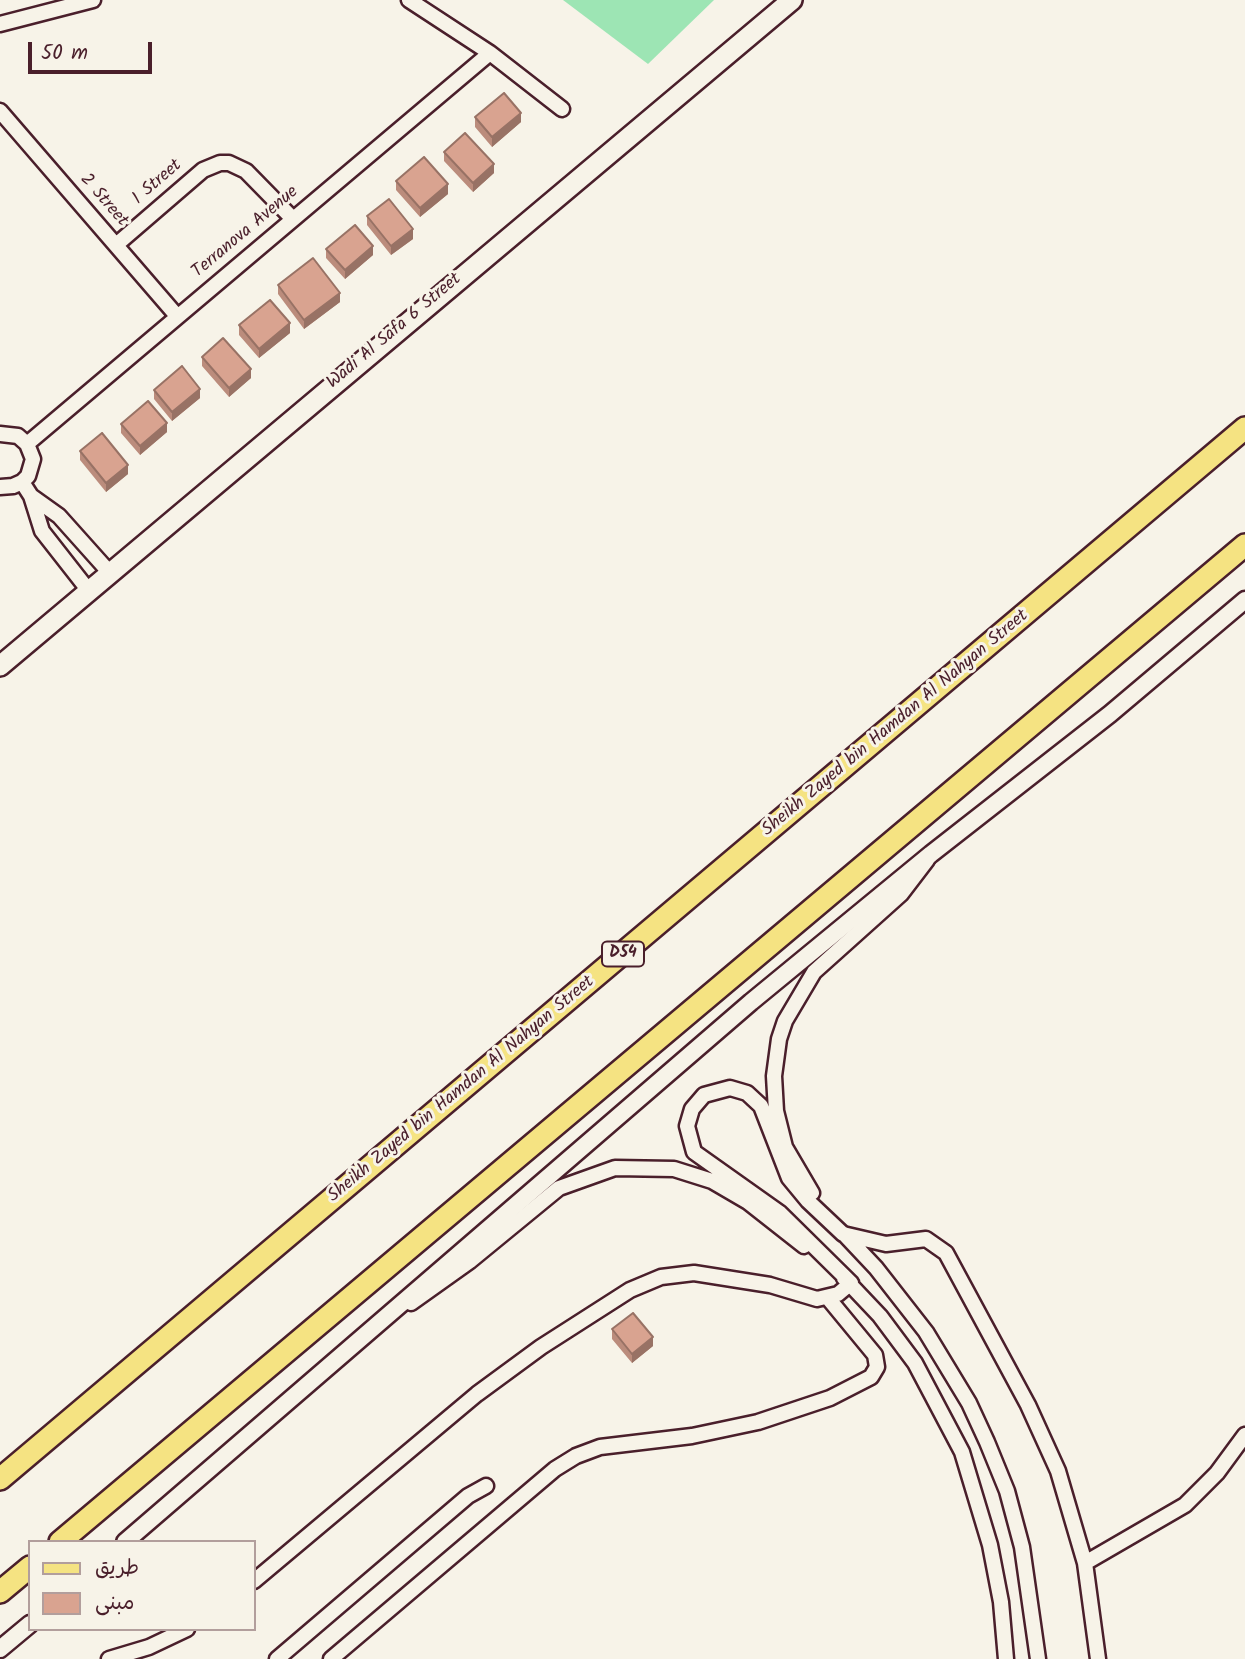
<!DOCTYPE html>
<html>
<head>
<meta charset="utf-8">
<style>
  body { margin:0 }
  #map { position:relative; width:1245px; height:1659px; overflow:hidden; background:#f7f3e8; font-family:Kalam,"Playpen Sans Arabic",sans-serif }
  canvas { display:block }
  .legend { position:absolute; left:28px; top:1540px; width:228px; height:91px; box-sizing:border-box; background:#f7f3e8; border:2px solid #b29e9c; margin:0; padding:9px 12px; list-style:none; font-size:21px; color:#4a1f2b }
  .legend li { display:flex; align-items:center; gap:14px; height:35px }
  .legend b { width:35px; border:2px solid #b29e9c }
  .scale { position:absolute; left:28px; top:42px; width:124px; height:32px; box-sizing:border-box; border:4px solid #4a1f2b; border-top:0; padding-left:9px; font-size:21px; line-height:24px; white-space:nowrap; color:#4a1f2b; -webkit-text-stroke:5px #f7f3e8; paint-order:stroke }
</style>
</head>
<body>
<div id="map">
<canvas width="1245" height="1659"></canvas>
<ul class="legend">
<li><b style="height:9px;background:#f5e382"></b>طريق</li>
<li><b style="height:19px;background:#d9a390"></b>مبنى</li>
</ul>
<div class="scale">50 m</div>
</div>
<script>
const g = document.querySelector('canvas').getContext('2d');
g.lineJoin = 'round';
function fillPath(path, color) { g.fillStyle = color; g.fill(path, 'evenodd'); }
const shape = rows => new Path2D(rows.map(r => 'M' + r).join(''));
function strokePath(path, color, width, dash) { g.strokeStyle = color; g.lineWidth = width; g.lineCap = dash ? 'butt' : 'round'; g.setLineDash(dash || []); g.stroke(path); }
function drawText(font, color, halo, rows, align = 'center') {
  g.font = font + ' Kalam,sans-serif'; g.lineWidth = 6; g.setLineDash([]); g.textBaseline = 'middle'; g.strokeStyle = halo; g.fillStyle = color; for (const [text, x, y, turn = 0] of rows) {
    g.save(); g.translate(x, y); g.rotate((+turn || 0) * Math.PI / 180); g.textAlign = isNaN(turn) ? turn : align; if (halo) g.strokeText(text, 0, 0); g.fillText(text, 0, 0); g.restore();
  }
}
fillPath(shape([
  [563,0,714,0,648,64]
]), '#9de5b4');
const minor = shape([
  [409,0,490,53,562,109],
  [0,24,93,0],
  [0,111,177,316],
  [116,245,203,170,220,163,229,163,246,171,293,219],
  [0,434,18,436,27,444,33,459,28,476,22,482,13,486,0,487],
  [27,444,490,53],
  [22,482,31,496,42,531,89,591],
  [31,496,59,516,110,573],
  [812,1193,785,1147,776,1111,774,1076,779,1039,785,1021,814,972,901,894,927,860],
  [844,1234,876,1268,926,1332,969,1403,987,1442,1007,1491,1022,1547,1038,1659],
  [844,1278,880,1316,915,1363,962,1452,990,1545,1001,1602,1006,1659],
  [411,1303,470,1261,559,1188,615,1168,674,1169,712,1181,748,1202,804,1246],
  [1085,1563,1185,1505,1217,1473,1245,1435],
  [254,1581,477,1394,541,1347,630,1290,661,1277,694,1273,770,1285,817,1299,838,1294,851,1283,780,1213,694,1152,687,1126,692,1109,704,1095,730,1088,747,1093,761,1106,789,1178,808,1201,843,1234,886,1244,926,1239,946,1253,1028,1405,1058,1471,1085,1563,1098,1659],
  [109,1659,149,1647,187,1629],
  [277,1659,468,1496,486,1486],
  [331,1659,555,1469,576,1456,600,1447,692,1436,758,1422,830,1398,871,1377,877,1367,875,1355,828,1298]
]);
const tertiary = shape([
  [125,1542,751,1002,931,854,1110,714,1245,600],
  [0,1649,30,1624]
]);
const secondary = shape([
  [0,666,792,0]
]);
const primary = shape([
  [0,1479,1245,428],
  [60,1542,1245,545],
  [0,1592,30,1567]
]);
strokePath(minor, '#4a1f2b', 19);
strokePath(tertiary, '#4a1f2b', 21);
strokePath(secondary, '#4a1f2b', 24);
strokePath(primary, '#4a1f2b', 26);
strokePath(minor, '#f7f3e8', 14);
strokePath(tertiary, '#f7f3e8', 16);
strokePath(secondary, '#f7f3e8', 19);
strokePath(primary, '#f5e382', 21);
fillPath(shape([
  [475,117,521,122,492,147,475,127],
  [444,152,494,173,473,192,444,161],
  [396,181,448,194,420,217,396,190],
  [367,216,413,239,391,255,367,225],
  [326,249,373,255,345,279,326,258],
  [278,285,340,302,304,329,278,294],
  [239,325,290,333,259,358,239,335],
  [202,357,251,378,229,397,202,366],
  [154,390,200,398,172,421,154,399],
  [121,424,167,432,140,455,121,433],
  [80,451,128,474,106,492,80,460],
  [612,1329,653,1346,632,1363,612,1339]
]), '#bb8c7c');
fillPath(shape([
  [521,113,521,122,492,147,492,137],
  [494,164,494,173,473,192,473,183],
  [448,184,448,194,420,217,420,208],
  [413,229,413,239,391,255,391,246],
  [373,246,373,255,345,279,345,270],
  [340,293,340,302,304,329,304,320],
  [290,323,290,333,259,358,259,349],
  [251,369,251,378,229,397,229,388],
  [200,389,200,398,172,421,172,412],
  [167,423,167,432,140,455,140,446],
  [128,465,128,474,106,492,106,483],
  [653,1337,653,1346,632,1363,632,1354]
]), '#987265');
const building = shape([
  [504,93,521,113,492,137,475,117,504,93],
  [465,133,494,164,473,183,444,152,465,133],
  [424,157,448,184,420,208,396,181,424,157],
  [389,199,413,229,391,246,367,216,389,199],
  [355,225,373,246,345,270,326,249,355,225],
  [313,258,340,293,304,320,278,285,313,258],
  [270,300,290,323,259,349,239,325,270,300],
  [223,338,251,369,229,388,202,357,223,338],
  [182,366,200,389,172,412,154,390,182,366],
  [148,401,167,423,140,446,121,424,148,401],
  [102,433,128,465,106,483,80,451,102,433],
  [633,1313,653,1337,632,1354,612,1329,633,1313]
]);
fillPath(building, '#d9a390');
strokePath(building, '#987265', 2);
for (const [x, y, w] of [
  [623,954,42]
]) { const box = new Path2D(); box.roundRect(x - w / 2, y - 12.5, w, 25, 5); g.fillStyle = '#f7f3e8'; g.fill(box); strokePath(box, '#4a1f2b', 2); }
drawText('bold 16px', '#4a1f2b', null, [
  ["D54",623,954]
]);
drawText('18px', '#4a1f2b', '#f7f3e8', [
  ["1 Street",158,183,-41],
  ["2 Street",103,201,49],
  ["Terranova Avenue",246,233,-40],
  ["Wadi Al Safa 6 Street",395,332,-40],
  ["Sheikh Zayed bin Hamdan Al Nahyan Street",896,724,-40],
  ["Sheikh Zayed bin Hamdan Al Nahyan Street",462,1090,-40]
]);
</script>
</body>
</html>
